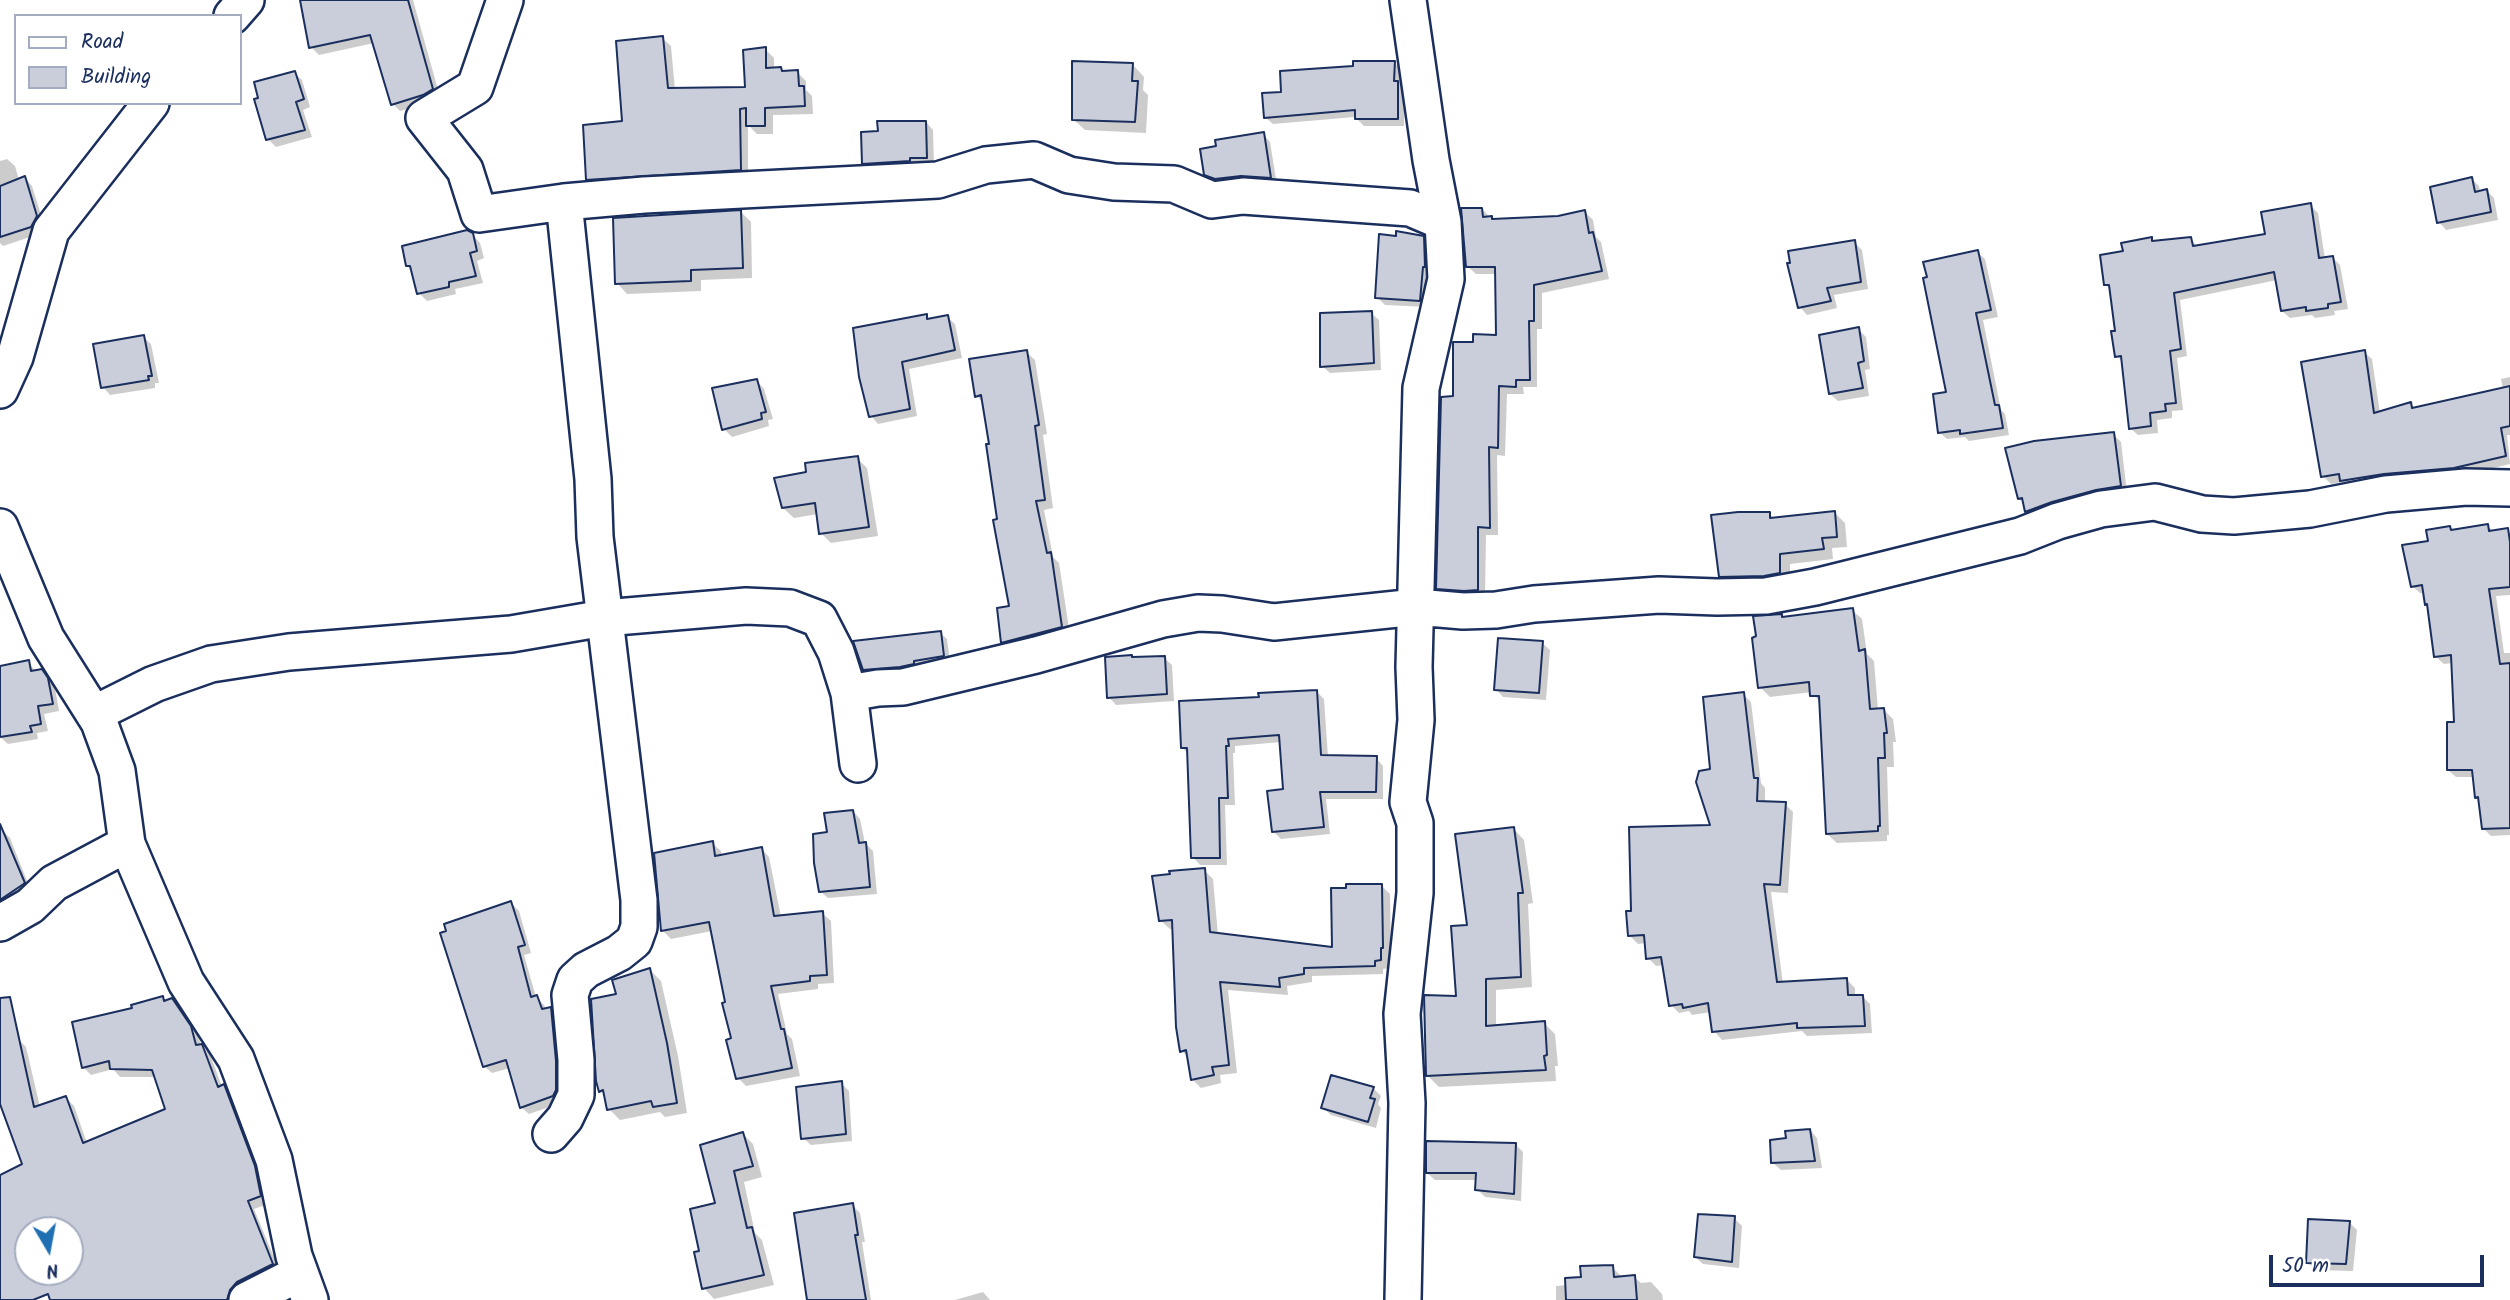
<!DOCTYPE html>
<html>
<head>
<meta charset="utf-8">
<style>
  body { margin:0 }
  #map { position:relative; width:2510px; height:1300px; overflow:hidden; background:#fff; font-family:Kalam,sans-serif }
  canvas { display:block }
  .legend { position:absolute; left:14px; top:14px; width:228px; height:91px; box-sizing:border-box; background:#fff; border:2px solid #a4acbf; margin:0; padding:9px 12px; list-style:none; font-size:21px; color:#1b2f5e }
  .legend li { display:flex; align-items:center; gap:14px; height:35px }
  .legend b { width:35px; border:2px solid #a4acbf }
  .north { position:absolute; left:14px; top:1216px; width:70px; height:70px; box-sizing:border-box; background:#fff; border:2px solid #a4acbf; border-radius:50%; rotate:170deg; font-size:19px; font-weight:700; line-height:28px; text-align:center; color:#1b2f5e }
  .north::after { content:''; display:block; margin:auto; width:24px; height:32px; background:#1f6fb2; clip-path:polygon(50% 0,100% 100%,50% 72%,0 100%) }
  .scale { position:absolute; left:2269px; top:1255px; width:215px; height:32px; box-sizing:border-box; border:4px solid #1b2f5e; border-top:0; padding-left:9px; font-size:21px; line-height:24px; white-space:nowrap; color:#1b2f5e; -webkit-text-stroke:5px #fff; paint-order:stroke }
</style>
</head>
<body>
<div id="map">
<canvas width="2510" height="1300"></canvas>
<ul class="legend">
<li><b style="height:9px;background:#fff"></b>Road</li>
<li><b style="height:19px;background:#caceda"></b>Building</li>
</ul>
<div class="north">N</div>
<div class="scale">50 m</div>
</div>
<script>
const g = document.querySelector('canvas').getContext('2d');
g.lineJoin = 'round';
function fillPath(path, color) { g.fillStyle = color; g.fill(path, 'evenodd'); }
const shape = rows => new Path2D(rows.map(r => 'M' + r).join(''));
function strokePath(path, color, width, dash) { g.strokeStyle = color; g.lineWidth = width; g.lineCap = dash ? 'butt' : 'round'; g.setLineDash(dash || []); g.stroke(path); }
fillPath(shape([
  [302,0,413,0,440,97,431,102,400,111,393,104,374,43,319,55,311,47],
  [662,38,671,46,675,90,746,88,765,49,774,58,774,69,781,69,785,73,797,72,806,81,806,90,812,96,813,114,773,115,773,134,757,134,748,125,748,178,596,188,587,179,624,123],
  [1394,62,1401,70,1401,87,1404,90,1404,126,1364,126,1355,117,1273,124,1265,117,1283,93],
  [1133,65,1144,77,1143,90,1148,95,1146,133,1085,130,1073,119],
  [294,73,302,80,310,107,303,110,312,137,276,147,268,139],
  [926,122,933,130,934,164,872,171,864,163,880,133],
  [1263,134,1270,142,1277,185,1214,182,1206,174],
  [7,159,15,166,19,180,25,178,32,186,44,224,39,234,3,246,0,243,0,161],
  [2472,179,2479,186,2480,192,2486,190,2494,198,2498,220,2446,230,2439,222],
  [2310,205,2318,213,2325,259,2333,258,2340,265,2348,309,2334,311,2335,315,2315,318,2312,315,2290,318,2282,311,2277,280,2180,300,2187,356,2177,358,2183,410,2172,411,2172,418,2157,420,2158,433,2138,435,2130,428,2124,363,2117,356,2117,333,2111,290,2106,285,2125,252,2151,239,2155,243,2190,239,2198,247,2268,235],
  [1482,209,1494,221,1558,218,1585,212,1593,220,1596,237,1601,242,1609,279,1542,293,1542,329,1537,329,1537,387,1523,387,1524,394,1507,394,1505,456,1497,455,1498,535,1486,535,1485,598,1446,596,1438,588,1455,398,1474,343,1497,337,1497,274,1476,274,1467,266],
  [741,212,751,222,752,278,701,280,701,291,627,294,617,283],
  [472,234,480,243,484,258,477,261,483,283,455,289,456,294,427,301,419,293,413,271,407,266],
  [1423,237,1430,245,1427,307,1385,305,1377,297],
  [1854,242,1862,250,1868,289,1834,295,1837,308,1807,315,1800,307],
  [1977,252,1985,259,1998,317,1983,320,2001,410,2005,414,2009,435,1969,441,1965,437,1947,439,1939,432],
  [1371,313,1379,320,1381,370,1330,373,1322,366],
  [926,316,930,320,947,317,955,324,962,358,909,369,917,416,878,424,871,416],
  [1858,329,1866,337,1870,369,1865,370,1869,396,1838,401,1830,394],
  [143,337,151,344,159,383,155,383,155,388,110,395,103,387],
  [1026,352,1035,360,1047,434,1043,435,1053,508,1044,510,1053,557,1059,563,1070,635,1012,651,1003,642,1011,608,992,445,984,404,977,396],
  [2364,352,2372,359,2380,413,2410,404,2415,409,2503,389,2501,379,2510,377,2510,435,2507,435,2510,464,2463,475,2350,488,2343,482,2331,484,2323,476],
  [757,381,764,389,773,419,768,420,769,426,732,437,724,429],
  [2113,434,2121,442,2127,493,2034,519,2026,512,2025,504,2019,498],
  [857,458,867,468,878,536,831,543,821,533,818,514,794,518,783,508,808,474],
  [1834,512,1845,523,1847,547,1832,548,1833,559,1790,564,1790,583,1731,587,1721,576,1769,514,1775,519],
  [2488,526,2494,532,2507,530,2510,533,2510,595,2496,596,2504,653,2510,653,2510,835,2491,836,2483,828,2481,802,2476,797,2474,777,2456,777,2448,770,2455,724,2453,663,2444,664,2436,657,2429,606,2425,593,2420,593,2412,586,2430,542,2449,528,2453,531],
  [1852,610,1862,619,1867,654,1874,661,1878,710,1883,709,1893,719,1896,742,1893,742,1894,767,1887,767,1889,835,1887,835,1887,841,1837,843,1827,834,1821,704,1812,692,1770,697,1760,687,1781,615,1784,618],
  [940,633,947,639,950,662,871,676,864,669],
  [1542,643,1550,650,1546,700,1503,697,1496,689],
  [1164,658,1172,665,1174,701,1116,705,1109,697,1133,659],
  [28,662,36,672,41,671,55,688,59,711,44,714,48,731,37,733,38,739,8,744,0,737,0,667],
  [1317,692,1324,699,1328,757,1376,758,1383,766,1383,799,1326,799,1330,834,1281,839,1274,832,1284,790,1281,742,1235,746,1235,753,1233,753,1235,805,1225,805,1227,865,1200,865,1193,857,1189,754,1182,748,1261,699],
  [1743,694,1751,702,1761,783,1765,788,1765,803,1785,804,1793,812,1788,893,1771,892,1783,984,1847,980,1855,988,1855,997,1862,996,1870,1004,1872,1033,1807,1036,1802,1031,1722,1040,1714,1031,1711,1012,1692,1015,1689,1011,1679,1013,1671,1005,1664,965,1656,966,1648,958,1646,943,1638,944,1630,936,1633,912,1713,827,1712,770],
  [853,811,860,819,865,843,873,851,877,894,828,898,820,891,829,833],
  [1513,828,1524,840,1533,903,1528,904,1532,987,1496,990,1496,1027,1544,1023,1555,1034,1558,1066,1555,1066,1556,1081,1439,1087,1428,1076,1458,997,1469,927],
  [3,831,10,838,31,891,0,912,0,832],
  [712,843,721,851,722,856,761,848,769,857,781,917,822,913,831,921,834,983,818,984,818,989,778,994,787,1034,792,1039,800,1076,746,1086,738,1078,727,1003,712,931,671,939,663,931],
  [1204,870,1213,879,1218,935,1334,949,1381,885,1390,894,1391,956,1389,956,1389,968,1383,969,1383,974,1312,976,1312,982,1287,986,1288,995,1228,990,1237,1073,1220,1075,1221,1083,1201,1088,1192,1079,1189,1058,1182,1051,1173,929,1170,929,1161,921],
  [511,903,519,911,531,953,524,955,536,997,544,1005,546,1010,550,1009,558,1017,561,1103,529,1114,521,1107,510,1068,492,1073,484,1066],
  [650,970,661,981,678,1056,687,1113,665,1117,660,1112,620,1120,609,1109,606,1096,601,1091,618,995],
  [162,998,167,1002,172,1000,180,1008,198,1036,201,1045,210,1054,222,1087,223,1086,231,1094,262,1175,268,1204,254,1209,280,1272,237,1300,51,1300,47,1288,0,1300,0,1176,24,1164,4,1111,0,1106,0,1044,18,1039,26,1047,40,1107,66,1098,74,1106,87,1143,167,1110,156,1077,120,1077,113,1069,91,1075,83,1067,134,1009],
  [28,1230,70,1230,70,1272,28,1272],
  [841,1083,849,1091,852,1141,811,1145,803,1138],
  [1373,1088,1381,1096,1378,1104,1381,1108,1376,1128,1331,1115,1323,1108],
  [1810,1130,1817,1138,1822,1168,1781,1170,1773,1163,1788,1140],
  [743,1134,753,1144,762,1177,744,1182,755,1233,762,1240,774,1285,714,1299,704,1288,701,1252],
  [1516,1145,1523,1152,1521,1201,1485,1197,1477,1189,1477,1180,1435,1180,1427,1173],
  [852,1205,860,1213,865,1242,862,1242,871,1300,809,1300],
  [1734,1218,1742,1226,1739,1268,1703,1264,1695,1257],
  [2350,1223,2357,1230,2353,1271,2316,1270,2308,1263],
  [1612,1267,1623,1278,1634,1277,1641,1283,1651,1282,1662,1294,1663,1300,1556,1300,1556,1286,1567,1285],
  [983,1292,990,1300,955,1300]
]), '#0003');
const building = shape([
  [300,0,408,0,433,89,423,95,391,105,370,35,309,48,300,0],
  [663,36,668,88,745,87,743,50,766,47,766,68,781,67,782,71,798,70,799,86,804,86,805,106,765,108,765,126,746,126,746,108,740,109,741,170,586,180,583,125,622,121,616,41,663,36],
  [1072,61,1133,63,1132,81,1138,81,1135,122,1072,120,1072,61],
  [1353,61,1395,61,1394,81,1398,81,1398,119,1355,119,1355,110,1264,118,1262,93,1281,92,1280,71,1353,66,1353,61],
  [295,71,304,99,296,102,305,130,266,140,254,99,258,98,254,82,295,71],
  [877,121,926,121,927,158,910,158,910,161,862,164,861,132,878,131,877,121],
  [1264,132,1271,178,1241,176,1215,179,1204,175,1200,149,1216,146,1215,140,1264,132],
  [25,176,37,216,31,227,0,237,0,186,25,176],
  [2472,177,2475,192,2487,189,2491,212,2437,223,2430,187,2472,177],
  [2311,203,2319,258,2333,256,2341,302,2328,304,2328,308,2306,311,2306,307,2281,311,2274,272,2174,293,2181,349,2170,351,2176,403,2165,404,2166,411,2150,413,2151,426,2129,429,2121,356,2115,357,2111,331,2115,331,2109,285,2104,285,2100,255,2123,251,2121,243,2152,237,2152,241,2191,237,2193,246,2265,234,2261,212,2311,203],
  [1461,208,1482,208,1483,217,1492,216,1492,219,1558,216,1585,210,1589,233,1593,232,1602,271,1534,285,1534,321,1529,321,1530,380,1516,380,1516,387,1499,386,1498,448,1489,447,1490,528,1478,527,1478,590,1464,591,1436,589,1441,397,1453,396,1453,342,1473,342,1473,334,1496,335,1495,267,1466,267,1461,208],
  [741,210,743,268,691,270,691,281,615,284,613,218,741,210],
  [467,230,473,233,477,251,470,253,476,276,449,282,449,287,417,294,410,266,406,266,402,246,467,230],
  [1396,231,1424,236,1425,267,1423,267,1420,301,1375,298,1379,234,1396,236,1396,231],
  [1855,240,1861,282,1827,288,1831,301,1798,308,1787,263,1790,263,1788,251,1855,240],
  [1978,250,1991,310,1976,313,1995,405,1999,405,2003,428,1960,434,1960,430,1938,433,1933,394,1946,392,1923,278,1927,277,1923,262,1978,250],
  [1372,311,1374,363,1320,367,1320,313,1372,311],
  [927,314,927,319,948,315,955,350,902,362,910,409,869,417,859,377,853,328,927,314],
  [1859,327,1864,361,1858,363,1863,388,1829,394,1819,335,1859,327],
  [144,335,152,376,148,376,149,380,101,388,93,344,144,335],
  [1027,350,1039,425,1035,426,1045,500,1036,501,1047,553,1051,552,1062,627,1001,643,997,608,1009,606,993,520,997,519,986,444,989,444,981,395,975,397,969,359,1027,350],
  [2365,350,2374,413,2411,402,2412,408,2510,386,2510,426,2501,428,2506,456,2454,468,2384,474,2340,481,2339,474,2321,477,2301,362,2365,350],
  [757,379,766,412,761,413,762,419,722,430,712,388,757,379],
  [2114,432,2121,486,2096,490,2052,502,2025,512,2022,498,2018,499,2005,448,2034,441,2114,432],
  [858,456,869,527,819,534,815,503,782,508,774,478,806,472,805,463,858,456],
  [1835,511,1837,537,1822,538,1824,549,1780,554,1780,573,1764,576,1719,577,1711,515,1738,512,1770,512,1770,518,1835,511],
  [2488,524,2489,531,2508,528,2510,542,2510,587,2489,589,2500,664,2510,663,2510,828,2482,829,2478,797,2475,798,2472,770,2447,770,2447,722,2454,722,2451,655,2434,657,2427,604,2425,605,2422,585,2411,587,2402,545,2428,541,2426,530,2450,526,2451,530,2488,524],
  [1853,608,1859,651,1865,649,1870,709,1884,708,1887,733,1884,733,1885,758,1878,758,1880,826,1878,826,1878,831,1826,834,1819,696,1810,696,1809,682,1758,688,1752,638,1756,636,1753,616,1782,614,1782,617,1853,608],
  [941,631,944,656,914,661,914,664,900,667,863,670,853,641,941,631],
  [1498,638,1543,641,1539,693,1494,690,1498,638],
  [1132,655,1132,657,1165,656,1167,694,1107,698,1105,657,1132,655],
  [29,660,31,671,42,669,48,678,53,704,38,706,41,724,30,726,32,732,0,737,0,666,29,660],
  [1317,690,1321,755,1377,756,1376,792,1320,792,1324,827,1272,832,1267,791,1283,789,1279,735,1228,739,1229,746,1226,746,1228,798,1219,798,1220,858,1191,858,1187,748,1181,748,1179,701,1259,697,1258,693,1317,690],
  [1744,692,1754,778,1758,778,1757,801,1786,802,1780,885,1764,884,1777,982,1847,978,1848,995,1863,995,1865,1026,1797,1028,1797,1023,1712,1032,1708,1003,1683,1008,1682,1004,1669,1006,1661,957,1646,959,1644,935,1628,936,1626,911,1631,911,1629,827,1710,825,1696,782,1699,771,1710,769,1703,697,1744,692],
  [853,810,859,843,866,842,870,887,819,892,814,863,813,834,827,832,824,813,853,810],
  [0,824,25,883,0,900,0,824],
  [1514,827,1523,893,1518,893,1521,977,1486,979,1486,1026,1545,1021,1547,1055,1544,1056,1546,1070,1426,1076,1424,995,1456,996,1451,926,1467,925,1455,834,1514,827],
  [713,841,715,856,762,847,774,916,823,911,827,975,810,976,810,981,771,986,781,1029,784,1029,792,1068,736,1079,726,1040,731,1038,722,1003,725,1002,709,922,661,931,654,853,713,841],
  [1205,868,1210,932,1332,947,1331,888,1346,888,1346,884,1382,884,1383,948,1381,948,1381,960,1375,961,1375,966,1304,968,1304,974,1279,978,1280,987,1220,982,1229,1065,1212,1067,1214,1075,1191,1080,1186,1050,1180,1052,1176,1027,1172,920,1159,921,1152,876,1170,874,1169,871,1205,868],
  [511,901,525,945,518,947,531,997,537,995,542,1009,551,1007,556,1061,556,1090,553,1096,520,1108,506,1060,483,1067,440,933,446,931,444,924,511,901],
  [650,968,667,1043,677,1103,653,1107,651,1101,607,1110,603,1090,599,1092,596,1081,591,999,616,994,612,980,650,968],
  [163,996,164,1001,172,998,191,1026,196,1045,202,1044,218,1087,224,1084,255,1166,261,1196,248,1201,273,1264,237,1282,230,1290,227,1300,50,1300,48,1294,33,1300,0,1300,0,1175,22,1164,0,1104,0,998,10,997,34,1107,66,1096,83,1143,165,1109,152,1070,110,1069,109,1061,82,1068,72,1022,132,1008,131,1005,163,996],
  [28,1230,70,1230,70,1272,28,1272,28,1230],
  [1331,1075,1374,1087,1370,1098,1375,1099,1368,1122,1321,1108,1331,1075],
  [842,1081,846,1134,801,1139,796,1087,842,1081],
  [1810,1129,1815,1161,1771,1163,1770,1140,1786,1138,1785,1131,1810,1129],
  [743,1132,753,1166,734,1171,747,1228,752,1227,764,1275,702,1289,694,1252,699,1251,690,1209,715,1203,700,1145,743,1132],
  [1426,1141,1516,1143,1514,1194,1475,1190,1476,1173,1426,1173,1426,1141],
  [853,1203,858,1235,855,1235,866,1300,807,1300,794,1213,853,1203],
  [1698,1214,1735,1216,1732,1262,1694,1257,1698,1214],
  [2308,1219,2350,1221,2346,1264,2306,1263,2308,1219],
  [1613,1265,1614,1277,1635,1275,1637,1300,1566,1300,1565,1278,1581,1277,1580,1266,1613,1265]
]);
fillPath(building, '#caceda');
strokePath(building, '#1b2f5e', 2);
const street = shape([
  [505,0,475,87,424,118,465,170,479,214,564,202,644,195,938,180,986,165,1034,160,1069,175,1114,182,1174,184,1212,200,1243,196,1410,208,1443,222],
  [232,16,246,0],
  [0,390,15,357,51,231,151,103],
  [0,527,46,638,99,722,117,771,127,844,186,982,236,1059,274,1160,294,1256,310,1300],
  [849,693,878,688,903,687,1036,655,1163,619,1198,613,1222,614,1274,622,1416,607,1463,611,1496,610,1534,604,1659,595,1717,597,1766,596,1815,587,2020,536,2058,521,2101,509,2155,502,2202,514,2234,516,2310,509,2386,494,2466,487,2510,488],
  [94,714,154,684,211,664,289,652,511,634,604,618,746,606,790,608,819,619,836,652,849,693,858,764],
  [0,923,30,906,54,883,127,844],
  [551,1134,565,1118,576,1095,576,1060,570,995,575,980,586,970,619,953,634,941,639,927,639,900,595,537,593,479,564,202],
  [247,1300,300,1273],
  [1403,1300,1407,1103,1402,1014,1415,893,1415,823,1408,802,1416,720,1414,667,1421,388,1446,279,1443,222,1431,160,1408,0]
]);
strokePath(street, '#1b2f5e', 40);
strokePath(street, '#fff', 35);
</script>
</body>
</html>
